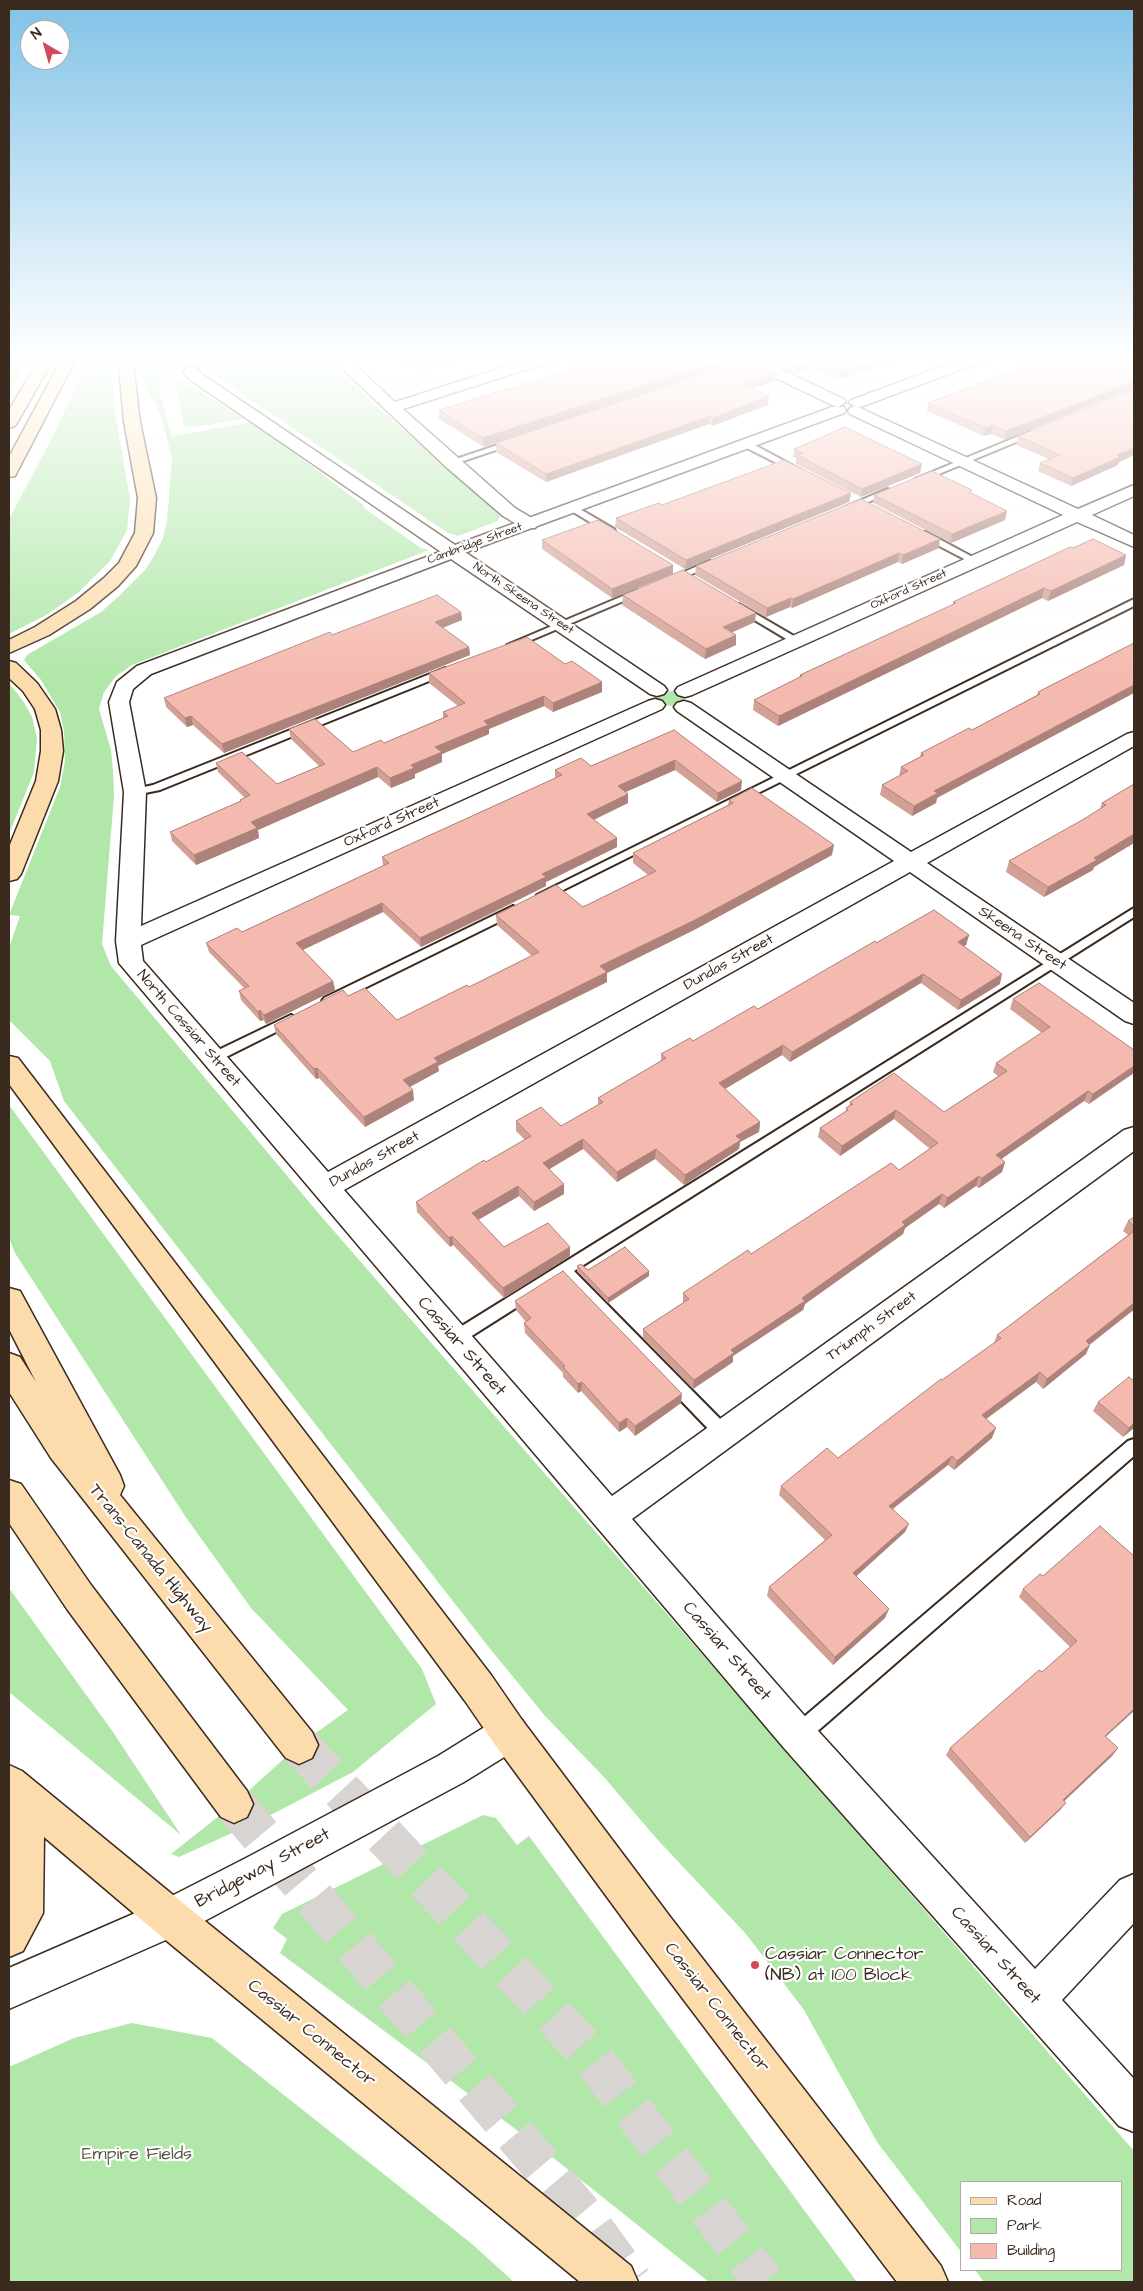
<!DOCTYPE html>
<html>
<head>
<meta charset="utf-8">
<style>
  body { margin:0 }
  #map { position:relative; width:1143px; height:2291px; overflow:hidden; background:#fff; font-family:"Architects Daughter",sans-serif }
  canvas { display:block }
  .frame { position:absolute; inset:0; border:10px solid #3b2a1e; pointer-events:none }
  .legend { position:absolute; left:960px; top:2181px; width:162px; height:90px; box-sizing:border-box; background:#fff; border:1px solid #b1aaa5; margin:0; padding:6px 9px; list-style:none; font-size:15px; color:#3b2a1e }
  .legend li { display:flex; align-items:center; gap:10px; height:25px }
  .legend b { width:25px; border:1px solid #b1aaa5 }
  .north { position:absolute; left:20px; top:20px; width:50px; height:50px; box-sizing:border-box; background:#fff; border:1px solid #b1aaa5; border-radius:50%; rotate:322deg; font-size:14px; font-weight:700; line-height:20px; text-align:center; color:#3b2a1e }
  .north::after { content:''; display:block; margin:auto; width:18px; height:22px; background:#d1495b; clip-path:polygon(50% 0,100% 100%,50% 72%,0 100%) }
</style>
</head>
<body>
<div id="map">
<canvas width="1143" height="2291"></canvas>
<div class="frame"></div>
<ul class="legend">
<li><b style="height:6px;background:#fcdcac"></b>Road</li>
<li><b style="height:14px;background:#b1e7a9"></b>Park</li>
<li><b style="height:14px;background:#f5baaf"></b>Building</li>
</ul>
<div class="north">N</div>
</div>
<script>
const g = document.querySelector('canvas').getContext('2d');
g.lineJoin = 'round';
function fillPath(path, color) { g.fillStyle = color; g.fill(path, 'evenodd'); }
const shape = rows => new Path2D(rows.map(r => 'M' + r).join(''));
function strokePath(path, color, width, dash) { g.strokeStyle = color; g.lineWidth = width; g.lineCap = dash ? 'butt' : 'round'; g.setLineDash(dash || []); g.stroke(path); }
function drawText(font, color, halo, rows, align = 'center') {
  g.font = font + ' "Architects Daughter",sans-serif'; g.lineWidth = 4.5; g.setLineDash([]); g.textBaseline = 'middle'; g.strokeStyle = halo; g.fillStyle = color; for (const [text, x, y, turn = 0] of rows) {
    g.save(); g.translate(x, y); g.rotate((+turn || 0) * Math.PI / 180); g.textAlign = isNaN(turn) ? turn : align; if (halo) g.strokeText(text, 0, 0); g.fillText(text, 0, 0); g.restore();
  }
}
fillPath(shape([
  [23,355,30,355,9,393,9,375],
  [91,355,113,355,113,401,130,499,127,530,110,561,79,592,48,614,9,634,9,519,51,440],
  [141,355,162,355,160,394,172,436,253,422,363,505,364,508,421,548,429,550,132,665,116,676,104,692,99,709,111,750,113,771,114,796,102,944,111,966,320,1215,1134,2151,1134,2282,984,2282,975,2270,1122,2270,1122,2182,962,2182,962,2253,877,2142,804,2010,746,1934,656,1838,603,1776,545,1716,487,1645,64,1101,50,1061,9,1020,9,948,20,916,9,915,60,787,65,760,64,731,60,712,41,680,24,660,27,655,101,612,119,596,145,570,154,556,163,538,167,521,172,458,161,415,144,383],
  [181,355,324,355,379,408,500,516,498,521,458,536,448,533,210,372],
  [175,377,186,383,244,419,210,425,184,427],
  [9,683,23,701,32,717,37,738,34,772,9,834],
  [670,691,679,692,684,696,684,701,678,705,670,706,658,702,658,694],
  [9,1105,422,1669,436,1704,353,1772,263,1819,179,1857,171,1854,234,1804,299,1745,348,1710,251,1608,185,1516,15,1253,9,1238],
  [9,1588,113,1732,181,1835,9,1692],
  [483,1815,496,1818,517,1845,529,1836,857,2282,709,2282,546,2152,280,1953,287,1939,273,1928,282,1914],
  [132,2023,212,2038,472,2244,514,2282,9,2282,9,2067,74,2038]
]), '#b1e7a9');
strokePath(shape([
  [167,355,191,371]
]), '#d8d4d2', 17, [17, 8]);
strokePath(shape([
  [299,1745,591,2056,764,2282],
  [234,1804,584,2216,632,2282]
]), '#d8d4d2', 41, [41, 21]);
const lane = shape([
  [768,355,779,355,747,368,740,366,768,355],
  [1031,431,1038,433,922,481,915,479,1031,431],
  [510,441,517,443,454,464,447,462,510,441],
  [743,442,749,442,801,470,794,472,743,446,743,442],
  [887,489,894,491,850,510,843,508,887,489],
  [573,505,614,529,615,531,608,533,570,510,569,508,573,505],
  [920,532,926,532,980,561,972,563,920,536,920,532],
  [709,561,717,563,674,582,666,580,709,561],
  [637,590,645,592,515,647,507,645,637,590],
  [1134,599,1134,606,547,898,539,898,537,895,1134,599],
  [739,604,799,639,801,641,793,643,736,609,734,607,739,604],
  [445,668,450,671,449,673,160,790,135,795,130,792,131,790,153,785,445,668],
  [513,906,519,910,517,913,332,1004,328,1005,322,1001,324,998,513,906],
  [1134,908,1134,917,574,1271,730,1429,732,1434,730,1439,724,1441,718,1439,563,1278,459,1344,454,1345,449,1344,446,1339,449,1334,1134,908],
  [291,1015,297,1019,296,1022,218,1061,213,1063,206,1058,208,1055,291,1015],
  [1134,1439,1134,1456,805,1742,798,1744,791,1742,789,1735,791,1728,1128,1441,1134,1439]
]);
const street = shape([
  [328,355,344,355,395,402,542,355,564,355,562,358,403,409,515,508,535,520,538,524,535,528,523,528,503,516,445,466,328,355],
  [732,355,751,355,844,399,846,402,838,407,832,405,734,358,732,355],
  [856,406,1078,509,1134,485,1134,496,1092,515,1134,535,1134,547,1077,522,692,695,685,697,678,695,675,691,678,687,1063,515,850,414,848,411,850,408,856,406],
  [453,547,459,548,664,686,667,690,664,694,657,696,650,694,451,559,151,674,133,689,129,702,146,792,141,926,648,701,655,699,662,701,665,705,662,709,141,945,143,961,328,1172,894,861,677,711,674,707,677,703,684,701,691,703,911,852,1127,734,1134,732,1134,746,927,863,1134,1003,1134,1024,1125,1021,910,872,344,1190,612,1496,1124,1130,1134,1127,1134,1151,632,1519,810,1722,1035,1969,1120,1880,1134,1874,1134,1923,1062,2000,1134,2079,1134,2132,1119,2126,784,1748,119,963,116,941,124,792,109,702,117,682,137,666,453,547]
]);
const secondary = shape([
  [973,355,994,355,992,358,863,406,857,408,849,403,851,400,973,355],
  [191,366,196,368,200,373,455,545,832,407,844,407,846,410,844,413,453,557,447,556,189,379,183,371,191,366],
  [509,1715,522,1720,527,1733,522,1746,464,1782,184,1932,9,2009,9,1968,156,1904,246,1858,438,1756,496,1720,509,1715]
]);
const primary = shape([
  [509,1715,522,1720,671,1918,941,2266,948,2282,897,2282,643,1946,496,1746,491,1733,496,1720,509,1715],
  [170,1898,184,1904,631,2266,638,2282,580,2282,156,1932,150,1918,156,1904,170,1898]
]);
const highway = shape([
  [42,355,56,355,17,423,15,426,9,428,9,410,42,355],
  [64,355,78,355,17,472,15,476,9,477,9,457,64,355],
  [118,355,132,355,140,422,156,498,153,533,136,566,118,586,90,609,49,635,9,653,9,640,35,627,76,601,104,578,119,563,135,533,138,498,124,422,118,355],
  [9,661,16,663,37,683,55,709,61,730,63,751,58,781,21,874,17,879,9,881,9,847,36,781,41,751,41,730,35,709,23,691,9,678,9,661],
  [9,1056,18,1058,491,1675,522,1720,527,1733,522,1746,509,1751,496,1746,465,1701,9,1084,9,1056],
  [9,1288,20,1291,120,1475,124,1486,120,1495,312,1732,318,1745,312,1758,299,1764,286,1758,51,1458,9,1392,9,1353,20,1357,36,1382,9,1329,9,1288],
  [9,1480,21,1484,91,1585,247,1791,253,1804,247,1817,234,1823,221,1817,67,1609,9,1523,9,1480],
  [9,1765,22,1771,184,1904,190,1918,184,1932,170,1938,156,1932,44,1837,43,1913,23,1951,9,1957,9,1765]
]);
strokePath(lane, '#3b2a1e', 4);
strokePath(street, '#3b2a1e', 3);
strokePath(secondary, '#3b2a1e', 3);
strokePath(primary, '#3b2a1e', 3);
strokePath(highway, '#3b2a1e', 3);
fillPath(lane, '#fff');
fillPath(street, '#fff');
fillPath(secondary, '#fff');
fillPath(primary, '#fcdcac');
fillPath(highway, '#fcdcac');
fillPath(shape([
  [393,355,471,355,422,370,415,368],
  [768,355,910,355,839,379,813,367,794,373,768,361],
  [1055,355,1005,440,991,434,984,436,927,411,928,403],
  [739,362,484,447,439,419,439,410],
  [777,372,776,380,753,389,768,405,712,426,709,424,546,482,496,452,496,443],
  [1134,390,1134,455,1119,462,1118,465,1071,486,1038,471,1040,463,1049,459,1016,445,1018,436],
  [794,449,920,473,861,497,796,464,796,458,793,457],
  [851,493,849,502,685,569,615,527,616,518,662,505],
  [874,495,1005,520,951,543,873,503],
  [542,540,673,574,612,598,542,549],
  [939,548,902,564,898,562,792,608,790,607,766,617,695,575,696,566],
  [1073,548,1126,555,1124,565,1048,601,1042,598,778,726,753,710,754,700,799,678,800,675,953,605,953,602],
  [623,595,755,622,732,632,736,635,736,645,705,659,622,605],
  [461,612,462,620,443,628,469,647,470,655,224,753,193,725,187,727,166,707,164,698,332,635],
  [1134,643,937,798,936,803,912,816,880,795,882,785,899,776,901,767,920,757,921,753,972,730,1037,695,1038,692],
  [565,664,602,682,602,692,553,712,544,706,489,729,489,734,442,754,442,762,415,774,415,778,391,788,378,777,258,830,259,838,196,865,172,841,170,832,240,802,240,800,245,798,218,772,216,763,277,784,319,766,291,739,289,729,353,752,384,743,443,718,443,712,458,706,429,683,429,673],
  [674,730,741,790,717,802,675,770,625,792,628,794,628,803,594,820,617,838,617,847,546,882,546,886,487,916,421,947,383,912,303,950,333,981,335,990,266,1024,263,1020,260,1021,241,1000,239,991,244,988,209,952,206,943,242,932,383,866,382,857,555,778,555,770,591,766],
  [1134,784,1134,843,1094,867,1093,870,1044,897,1006,872,1009,861,1084,819,1100,809,1102,803],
  [729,800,832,855,694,930,607,973,607,982,438,1066,439,1071,410,1087,414,1100,365,1127,319,1078,316,1079,276,1034,274,1025,348,996,397,1020,469,987,532,956,497,925,496,915,583,907,648,875,633,863,633,853,728,805],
  [969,935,966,945,964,946,1000,984,958,1010,921,983,790,1062,782,1055,725,1089,760,1122,759,1132,740,1142,739,1149,684,1185,655,1159,617,1182,583,1149,549,1169,564,1184,564,1194,534,1211,519,1196,478,1220,504,1247,570,1247,570,1256,504,1298,453,1245,450,1247,417,1212,416,1202,525,1140,516,1131,516,1121,561,1126,598,1105,598,1098,661,1061,661,1054,693,1041,758,1009,876,943],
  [1013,999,1134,1050,1089,1104,1084,1101,1001,1159,1005,1162,1002,1172,979,1188,976,1186,944,1208,939,1204,905,1228,903,1234,805,1304,803,1310,733,1356,733,1362,693,1389,643,1338,643,1329,683,1303,683,1293,899,1170,930,1149,894,1119,840,1156,818,1137,820,1128,846,1111,846,1108,849,1106,850,1102,944,1112,998,1076,993,1072,996,1063,1042,1033,1010,1009],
  [1134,1217,1134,1310,1090,1344,1086,1354,1043,1389,1036,1382,986,1419,992,1438,954,1470,948,1465,893,1509,905,1532,856,1576,885,1618,833,1665,767,1596,769,1587,825,1540,779,1495,781,1486,838,1458,942,1380,994,1343,997,1335,1128,1235,1123,1231,1128,1221],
  [577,1266,588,1270,649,1276,608,1303,577,1271],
  [515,1301,681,1403,635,1436,627,1427,619,1432,581,1391,578,1393,563,1377,563,1373,525,1333,524,1323,526,1322,516,1310],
  [1098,1402,1134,1428,1123,1437,1093,1411],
  [1100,1526,1106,1737,1118,1748,1112,1756,1064,1801,1066,1803,1060,1810,1025,1843,946,1755,950,1748,1042,1672,1070,1647,1019,1597,1023,1589,1043,1576]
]), '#d3a096');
fillPath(shape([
  [444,355,471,355,422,370,422,362],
  [737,355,739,355,739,362,484,447,483,438],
  [887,355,910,355,839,379,840,371],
  [814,358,813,367,794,373,795,365],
  [777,372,776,380,743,392,744,384],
  [1134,382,1134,389,1005,440,1006,431],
  [769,396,768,405,712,426,713,418],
  [710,416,709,424,546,482,546,474],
  [993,425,991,434,984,436,986,428],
  [1134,448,1134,455,1119,462,1118,465,1071,486,1073,478,1117,455],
  [922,464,920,473,861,497,862,489],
  [851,493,849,502,685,569,686,560],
  [1007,511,1005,520,951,543,952,534],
  [940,539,939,548,902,564,903,555],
  [899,553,898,562,792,608,793,599],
  [1126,555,1124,565,1048,601,1051,591],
  [673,565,673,574,612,598,612,589],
  [1044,588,1042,598,778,726,779,716],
  [791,598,790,607,766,617,767,608],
  [461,612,462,620,436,630,435,622],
  [756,613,755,622,722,637,723,627],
  [736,635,736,645,705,659,706,649],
  [469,647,470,655,224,753,222,744],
  [602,682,602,692,553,712,553,703],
  [1134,685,1134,693,937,798,936,803,912,816,914,806,934,791],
  [544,696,544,706,489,729,489,734,442,754,442,762,415,774,415,778,391,788,390,778,411,765,435,747,484,721],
  [191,716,193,725,187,727,185,718],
  [675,760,675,770,617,796,618,786],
  [377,767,378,777,258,830,259,838,196,865,194,855,251,822],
  [742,781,741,790,717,802,718,793],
  [628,794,628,803,586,823,587,814],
  [1134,834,1134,843,1094,867,1093,870,1044,897,1048,887],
  [617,838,617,847,546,882,546,886,421,947,420,938,542,874],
  [834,845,832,855,694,930,607,973,607,982,438,1066,439,1071,404,1090,403,1080,434,1058,600,966],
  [382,903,383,912,298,952,296,943],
  [969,935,966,945,955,952,958,942],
  [923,974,921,983,790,1062,792,1052],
  [1002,974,1000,984,958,1010,961,1000],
  [333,981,335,990,266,1024,264,1015],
  [260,1010,263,1020,260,1021,258,1012],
  [783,1045,782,1055,718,1093,719,1083],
  [1134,1066,1134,1073,1089,1104,1093,1094],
  [317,1068,319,1078,316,1079,314,1069],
  [413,1090,414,1100,365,1127,364,1117],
  [1088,1091,1084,1101,993,1165,996,1155],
  [896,1110,894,1119,840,1156,842,1146],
  [760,1122,759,1132,740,1142,739,1149,684,1185,685,1175,736,1136],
  [583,1139,583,1149,543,1173,543,1163],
  [656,1149,655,1159,617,1182,617,1172],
  [1005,1162,1002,1172,979,1188,982,1178],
  [979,1176,976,1186,944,1208,947,1198],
  [564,1184,564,1194,534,1211,534,1202],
  [518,1186,519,1196,473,1223,472,1213],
  [942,1194,939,1204,905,1228,903,1234,805,1304,803,1310,733,1356,733,1362,693,1389,694,1380,731,1350,802,1298,902,1222],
  [452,1236,453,1245,450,1247,449,1238],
  [570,1247,570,1256,504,1298,503,1288],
  [649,1271,649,1276,608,1303,608,1298],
  [1134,1303,1134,1309,1082,1351,1086,1341],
  [1090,1345,1086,1354,1043,1389,1047,1379],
  [1040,1372,1036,1382,978,1425,982,1415],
  [582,1382,581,1391,578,1393,578,1384],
  [682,1394,681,1403,635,1436,635,1426],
  [627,1418,627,1427,619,1432,619,1423],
  [1134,1423,1134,1428,1123,1437,1129,1428],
  [996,1428,992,1438,954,1470,957,1461],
  [952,1456,948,1465,886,1514,889,1506],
  [909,1524,905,1532,850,1582,853,1573],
  [889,1609,885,1618,833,1665,835,1657],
  [1134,1709,1134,1711,1099,1743,1105,1736],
  [1118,1748,1112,1756,1058,1807,1063,1800],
  [1066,1803,1060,1810,1025,1843,1030,1837]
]), '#ac827a');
const building = shape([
  [406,355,444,355,422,362,414,360,406,355],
  [618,355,737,355,483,438,439,410,618,355],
  [774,355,887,355,840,371,814,358,795,365,774,355],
  [1055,355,1134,355,1134,382,1006,431,993,425,986,428,928,403,1055,355],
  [749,359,777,372,744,384,769,396,713,418,710,416,546,474,496,443,749,359],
  [1134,390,1134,448,1117,455,1120,457,1073,478,1040,463,1060,455,1018,436,1134,390],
  [845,427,922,464,862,489,797,455,803,453,794,449,845,427],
  [784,460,851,493,686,560,616,518,659,503,662,505,784,460],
  [932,471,972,490,969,492,1007,511,952,534,874,495,932,471],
  [861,499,940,539,903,555,899,553,793,599,791,598,767,608,696,566,861,499],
  [598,520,673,565,612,589,542,540,598,520],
  [1093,539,1126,555,1051,591,1044,588,779,716,754,700,802,676,800,675,956,603,953,602,1070,547,1073,548,1093,539],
  [683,570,756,613,723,627,736,635,706,649,623,595,683,570],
  [437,595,461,612,435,622,469,647,222,744,191,716,185,718,164,698,330,632,332,635,437,595],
  [527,637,565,664,572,661,602,682,553,703,544,696,484,721,488,725,435,747,442,752,411,765,414,768,390,778,377,767,251,822,257,828,194,855,170,832,241,801,240,800,250,795,216,763,242,752,277,784,325,764,289,729,315,719,353,752,381,740,384,743,448,716,443,712,465,703,429,673,527,637],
  [1134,643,1134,685,934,791,938,793,914,806,882,785,908,771,901,767,924,755,921,753,969,728,972,730,1040,694,1038,692,1134,643],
  [674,730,742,781,718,793,675,760,618,786,628,794,587,814,617,838,542,874,546,877,486,906,420,938,382,903,296,943,333,981,264,1015,260,1010,258,1012,239,991,249,986,206,943,237,928,242,932,389,863,382,857,562,775,555,770,581,758,591,766,674,730],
  [1134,784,1134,834,1094,858,1097,860,1048,887,1009,861,1084,819,1106,805,1102,803,1134,784],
  [752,788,834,845,695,920,600,966,607,972,434,1058,438,1062,403,1080,413,1090,364,1117,317,1068,314,1069,274,1025,343,990,348,996,365,988,397,1020,467,985,469,987,539,952,496,915,556,885,583,907,656,871,633,853,733,803,729,800,752,788],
  [934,910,969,935,958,942,1002,974,961,1000,923,974,792,1052,783,1045,719,1083,760,1122,736,1136,741,1140,685,1175,656,1149,617,1172,583,1139,543,1163,564,1184,534,1202,518,1186,472,1213,504,1247,548,1223,570,1247,503,1288,452,1236,449,1238,416,1202,484,1160,486,1162,531,1136,516,1121,541,1107,561,1126,603,1102,598,1098,666,1058,661,1054,690,1038,693,1041,754,1006,758,1009,875,941,876,943,934,910],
  [1039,983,1134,1050,1134,1066,1093,1094,1088,1091,996,1155,1005,1162,982,1178,979,1176,947,1198,942,1194,902,1222,905,1225,802,1298,805,1301,731,1350,734,1353,694,1380,643,1329,689,1299,683,1293,748,1250,751,1254,891,1163,899,1170,938,1143,896,1110,842,1146,820,1128,848,1110,846,1108,853,1104,850,1102,894,1073,944,1112,1007,1071,996,1063,1050,1027,1013,999,1039,983],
  [1134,1217,1134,1226,1128,1221,1134,1217],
  [1134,1231,1134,1303,1086,1341,1090,1345,1047,1379,1040,1372,982,1415,996,1428,957,1461,952,1456,889,1506,909,1524,853,1573,889,1609,835,1657,769,1587,832,1535,781,1486,827,1448,838,1458,941,1379,942,1380,1001,1338,997,1335,1134,1231],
  [625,1247,649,1271,608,1298,577,1266,581,1264,588,1270,625,1247],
  [563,1271,682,1394,635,1426,627,1418,619,1423,582,1382,578,1384,563,1367,565,1366,524,1323,531,1318,515,1301,563,1271],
  [1129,1377,1134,1381,1134,1423,1129,1428,1098,1402,1129,1377],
  [1100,1526,1134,1556,1134,1709,1105,1736,1118,1748,1063,1800,1066,1803,1030,1837,950,1748,1039,1670,1042,1672,1077,1641,1023,1589,1040,1574,1043,1576,1100,1526]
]);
fillPath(building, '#f5baaf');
strokePath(building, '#ac827a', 1);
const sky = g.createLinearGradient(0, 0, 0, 676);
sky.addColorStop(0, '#81c2e7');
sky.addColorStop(0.53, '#fff');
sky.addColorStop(1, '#ffffff00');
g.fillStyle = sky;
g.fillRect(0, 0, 1143, 676);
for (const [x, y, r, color] of [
  [755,1965,5,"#d1495b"]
]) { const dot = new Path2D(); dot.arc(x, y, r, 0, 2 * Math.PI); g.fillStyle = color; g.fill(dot); strokePath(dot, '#fff', 2); }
drawText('12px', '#3b2a1e', '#fff', [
  ["Cambridge Street",475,544,-20],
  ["Oxford Street",909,590,-24],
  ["North Skeena Street",523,599,34]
]);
drawText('15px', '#3b2a1e', '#fff', [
  ["Oxford Street",392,823,-24],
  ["Skeena Street",1022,939,34],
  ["Dundas Street",729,963,-29],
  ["North Cassiar Street",188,1029,49],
  ["Dundas Street",375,1160,-29],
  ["Triumph Street",872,1327,-36]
]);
drawText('18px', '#3b2a1e', '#fff', [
  ["Cassiar Street",461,1347,49],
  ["Trans-Canada Highway",150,1559,51],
  ["Cassiar Street",726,1652,49],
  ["Bridgeway Street",263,1869,-28],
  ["Cassiar Street",995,1956,48],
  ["Cassiar Connector",716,2008,52],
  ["Cassiar Connector",311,2034,39]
]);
drawText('18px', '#3b2a1e', '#fff', [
  ["Cassiar Connector",765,1955],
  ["(NB) at 100 Block",765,1976]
], 'left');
drawText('18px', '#585941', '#fff', [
  ["Empire Fields",137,2155]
]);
</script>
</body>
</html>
